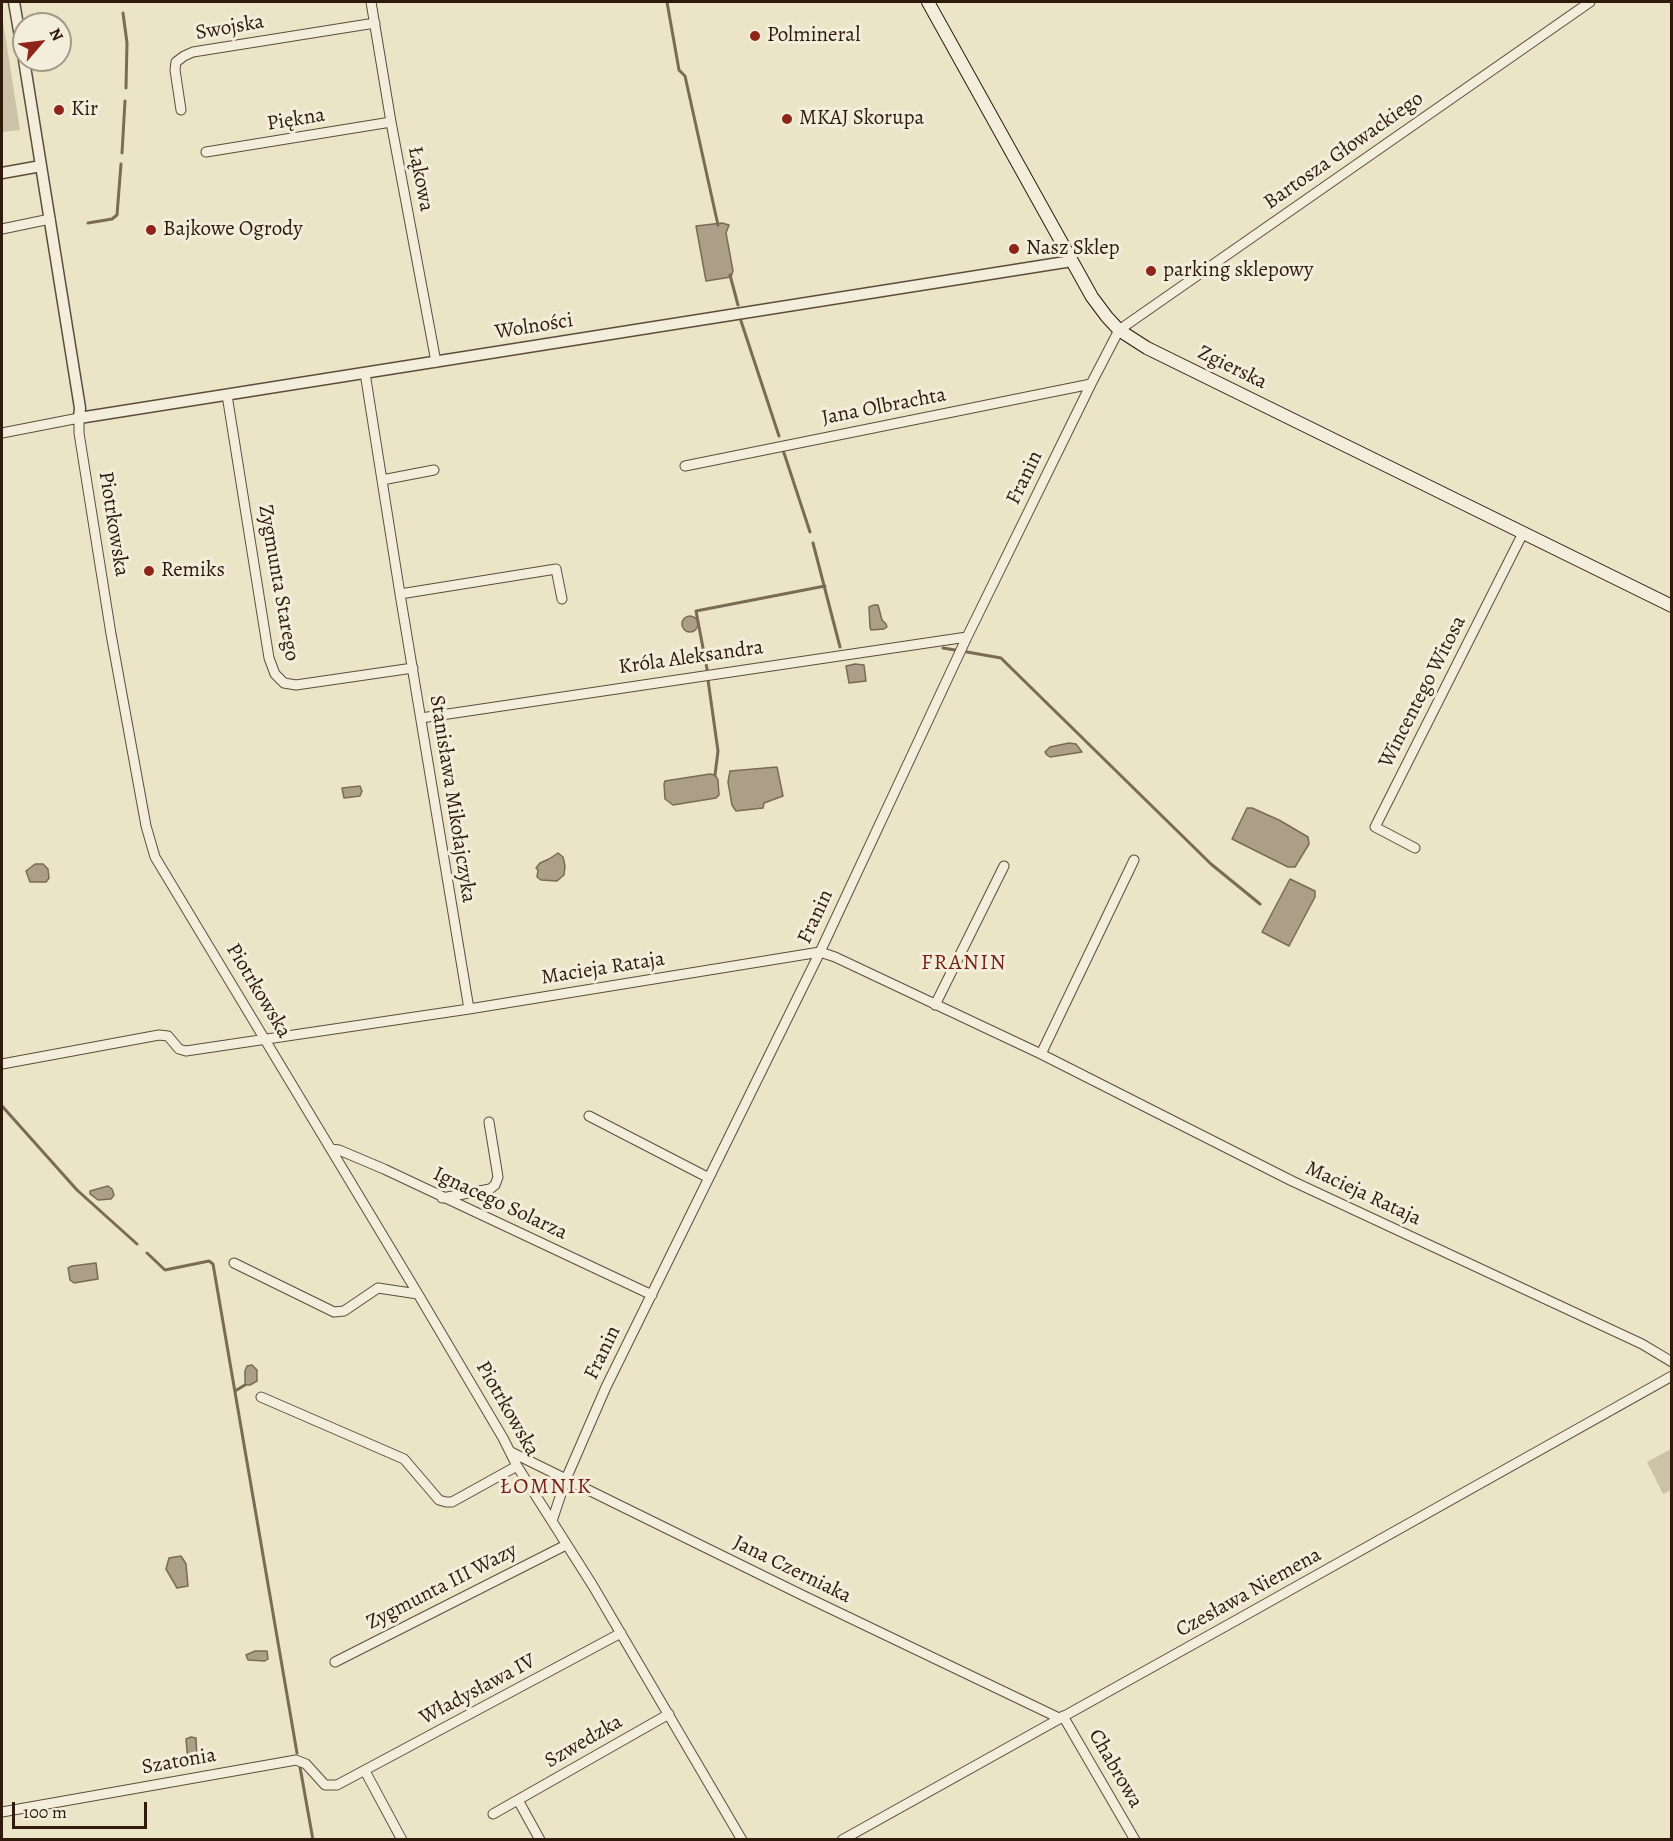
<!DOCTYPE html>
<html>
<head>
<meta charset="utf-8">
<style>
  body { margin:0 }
  #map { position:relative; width:1673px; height:1841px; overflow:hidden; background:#ece4c7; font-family:Alegreya,serif }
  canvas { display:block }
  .frame { position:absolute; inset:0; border:3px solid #2f1a0c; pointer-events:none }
  .north { position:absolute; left:12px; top:12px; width:60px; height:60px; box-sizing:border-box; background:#f3eddb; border:2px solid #a59988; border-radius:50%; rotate:62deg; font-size:16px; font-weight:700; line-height:24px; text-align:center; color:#2f1a0c }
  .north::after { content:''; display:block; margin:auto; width:21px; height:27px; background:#8f2418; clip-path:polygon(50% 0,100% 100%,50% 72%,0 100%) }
  .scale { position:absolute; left:12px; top:1802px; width:135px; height:27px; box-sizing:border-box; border:3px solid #2f1a0c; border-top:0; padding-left:8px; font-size:18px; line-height:21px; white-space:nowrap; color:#2f1a0c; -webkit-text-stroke:4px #f3eddb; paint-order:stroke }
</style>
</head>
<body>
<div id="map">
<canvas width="1673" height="1841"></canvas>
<div class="frame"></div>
<div class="north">N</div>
<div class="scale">100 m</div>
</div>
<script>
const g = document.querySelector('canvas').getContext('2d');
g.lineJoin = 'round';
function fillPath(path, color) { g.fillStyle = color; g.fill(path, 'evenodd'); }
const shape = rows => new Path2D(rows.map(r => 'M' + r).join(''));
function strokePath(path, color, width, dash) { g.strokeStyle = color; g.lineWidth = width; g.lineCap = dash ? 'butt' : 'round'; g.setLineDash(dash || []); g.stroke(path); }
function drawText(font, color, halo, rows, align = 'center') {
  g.font = font + ' Alegreya,serif'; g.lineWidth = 6; g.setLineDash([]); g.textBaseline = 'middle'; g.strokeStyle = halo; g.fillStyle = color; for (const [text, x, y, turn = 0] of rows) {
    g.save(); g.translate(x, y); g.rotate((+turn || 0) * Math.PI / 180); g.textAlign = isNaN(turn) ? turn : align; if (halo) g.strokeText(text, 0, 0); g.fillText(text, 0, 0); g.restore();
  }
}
fillPath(shape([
  [2,15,20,130,2,132],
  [1671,1449,1671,1490,1663,1494,1647,1462]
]), '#ccc2a7');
const water = shape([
  [722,223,729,225,726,233,733,271,731,277,706,281,696,226,722,223],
  [874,605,878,605,882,620,886,624,887,627,884,629,871,630,870,627,869,607,874,605],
  '682 624a8 8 0 1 1 16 0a8 8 0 1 1-16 0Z',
  [855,664,864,665,866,681,849,683,846,666,855,664],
  [1069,743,1076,744,1082,752,1050,757,1047,755,1045,752,1050,747,1069,743],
  [777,767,783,796,764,803,763,808,736,811,732,805,728,782,730,771,777,767],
  [710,774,715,775,718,780,719,795,716,798,673,805,665,799,664,784,665,781,710,774],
  [360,786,362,791,360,796,344,798,342,788,360,786],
  [1247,808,1252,808,1279,820,1308,837,1309,844,1295,867,1288,867,1232,839,1247,808],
  [558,853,563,857,565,866,564,875,557,881,541,880,537,877,538,870,536,868,540,863,549,859,558,853],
  [35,864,43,864,48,869,49,878,46,882,30,882,26,871,35,864],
  [1290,879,1315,891,1315,897,1289,946,1262,932,1290,879],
  [108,1186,112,1189,114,1195,111,1199,98,1200,90,1194,90,1191,108,1186],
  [96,1263,98,1279,74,1283,70,1280,68,1268,72,1266,96,1263],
  [252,1365,257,1370,257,1381,250,1385,245,1385,245,1371,247,1366,252,1365],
  [181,1556,186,1564,188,1586,177,1588,166,1569,169,1558,181,1556],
  [255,1651,267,1651,268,1659,265,1661,248,1660,246,1655,255,1651],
  [191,1737,196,1738,197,1761,188,1761,186,1739,191,1737]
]);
fillPath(water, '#ac9f87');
strokePath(water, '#7a6a56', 1.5);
strokePath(shape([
  [667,2,679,70,685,76,718,225],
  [123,13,127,43,126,88],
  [122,153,125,101],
  [88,223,112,219,117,215,121,164],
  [730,275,738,305],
  [741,321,779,436],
  [783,450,810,532],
  [813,543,840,647],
  [943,648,955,650],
  [967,652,1001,658,1007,664,1211,864,1260,904],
  [707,669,696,611,825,586],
  [708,680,718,751,715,775],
  [2,1106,77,1190,137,1244],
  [147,1253,165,1270,209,1261,213,1264,297,1753],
  [235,1391,245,1385],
  [300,1767,313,1840]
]), '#7a6a56', 3);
const minor = shape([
  [371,2,391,122,436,362],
  [181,110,175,70,176,62,184,56,193,52,375,23],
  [206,152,391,122],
  [2,229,50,219],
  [365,373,400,594,469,1009],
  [227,395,269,658,275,674,284,683,296,685,413,668],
  [2,433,79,418,79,433,111,634,146,826,155,857,418,1294,503,1438,517,1466,593,1586,742,1840],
  [685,466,1091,384],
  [382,480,434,470],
  [400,594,556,569,562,599],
  [421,718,967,637],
  [1415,848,1375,827,1523,533],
  [935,1005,1004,866],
  [1041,1054,1134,860],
  [2,1064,159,1035,168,1036,179,1049,186,1051,469,1009,820,952,835,957,1041,1054,1292,1181,1642,1344,1672,1362],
  [589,1116,709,1178],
  [331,1149,339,1150,384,1169,652,1295],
  [442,1198,490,1189,495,1185,498,1177,489,1122],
  [234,1263,334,1312,344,1311,378,1288,418,1294],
  [261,1397,404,1459,439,1500,446,1502,452,1502,517,1466],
  [511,1452,802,1595,1059,1718],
  [552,1521,566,1479,606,1387,820,952,967,637,1091,384,1119,330,1590,2],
  [335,1662,566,1545],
  [1063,1716,1135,1840],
  [365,1771,402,1840],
  [518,1800,540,1840],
  [2,1812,296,1760,306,1764,325,1785,337,1785,621,1633],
  [493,1814,669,1714],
  [842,1840,1242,1617,1672,1376]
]);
const tertiary = shape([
  [14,2,24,60],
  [24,60,80,408,79,418,1072,261],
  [2,173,41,166]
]);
const secondary = shape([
  [928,2,1092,297,1107,317,1119,330,1147,348,1672,606]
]);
strokePath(minor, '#5e4c3b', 11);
strokePath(tertiary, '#5e4c3b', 13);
strokePath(secondary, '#2f1a0c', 14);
strokePath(minor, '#f3eddb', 9);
strokePath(tertiary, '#f3eddb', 10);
strokePath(secondary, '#f3eddb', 12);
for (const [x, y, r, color] of [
  [755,36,6,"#8f2418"],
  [59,110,6,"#8f2418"],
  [787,119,6,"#8f2418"],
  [151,230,6,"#8f2418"],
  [1014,249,6,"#8f2418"],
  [1151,271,6,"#8f2418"],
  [149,571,6,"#8f2418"]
]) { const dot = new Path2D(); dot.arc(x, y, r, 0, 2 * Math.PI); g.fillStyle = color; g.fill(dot); strokePath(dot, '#f3eddb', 2); }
drawText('21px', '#2f1a0c', '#f3eddb', [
  ["Swojska",230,28,-10],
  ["Piękna",296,120,-9],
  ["Bartosza Głowackiego",1344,151,-35],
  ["Łąkowa",420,179,79],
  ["Wolności",534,327,-9],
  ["Zgierska",1232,368,26],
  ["Jana Olbrachta",884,407,-11],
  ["Franin",1025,478,-64],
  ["Piotrkowska",113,524,81],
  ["Zygmunta Starego",278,583,80],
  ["Króla Aleksandra",691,658,-8],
  ["Wincentego Witosa",1423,692,-63],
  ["Stanisława Mikołajczyka",452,799,81],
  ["Franin",816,917,-65],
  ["Macieja Rataja",603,969,-9],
  ["Piotrkowska",258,991,59],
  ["Macieja Rataja",1363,1194,25],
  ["Ignacego Solarza",500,1204,25],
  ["Franin",603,1353,-64],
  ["Piotrkowska",507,1409,60],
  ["Jana Czerniaka",792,1570,26],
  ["Zygmunta III Wazy",442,1587,-27],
  ["Czesława Niemena",1249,1593,-29],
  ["Władysława IV",478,1690,-28],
  ["Szwedzka",584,1742,-30],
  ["Szatonia",179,1762,-10],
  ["Chabrowa",1115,1769,60]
]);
drawText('21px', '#2f1a0c', '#f3eddb', [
  ["Polmineral",767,36],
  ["Kir",71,110],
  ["MKAJ Skorupa",799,119],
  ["Bajkowe Ogrody",163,230],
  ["Nasz Sklep",1026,249],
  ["parking sklepowy",1163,271],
  ["Remiks",161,571]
], 'left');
g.letterSpacing = '1.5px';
drawText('22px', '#7a1f14', '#f3eddb', [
  ["FRANIN",964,964],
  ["ŁOMNIK",546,1488]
]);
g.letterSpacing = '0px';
</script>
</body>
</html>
